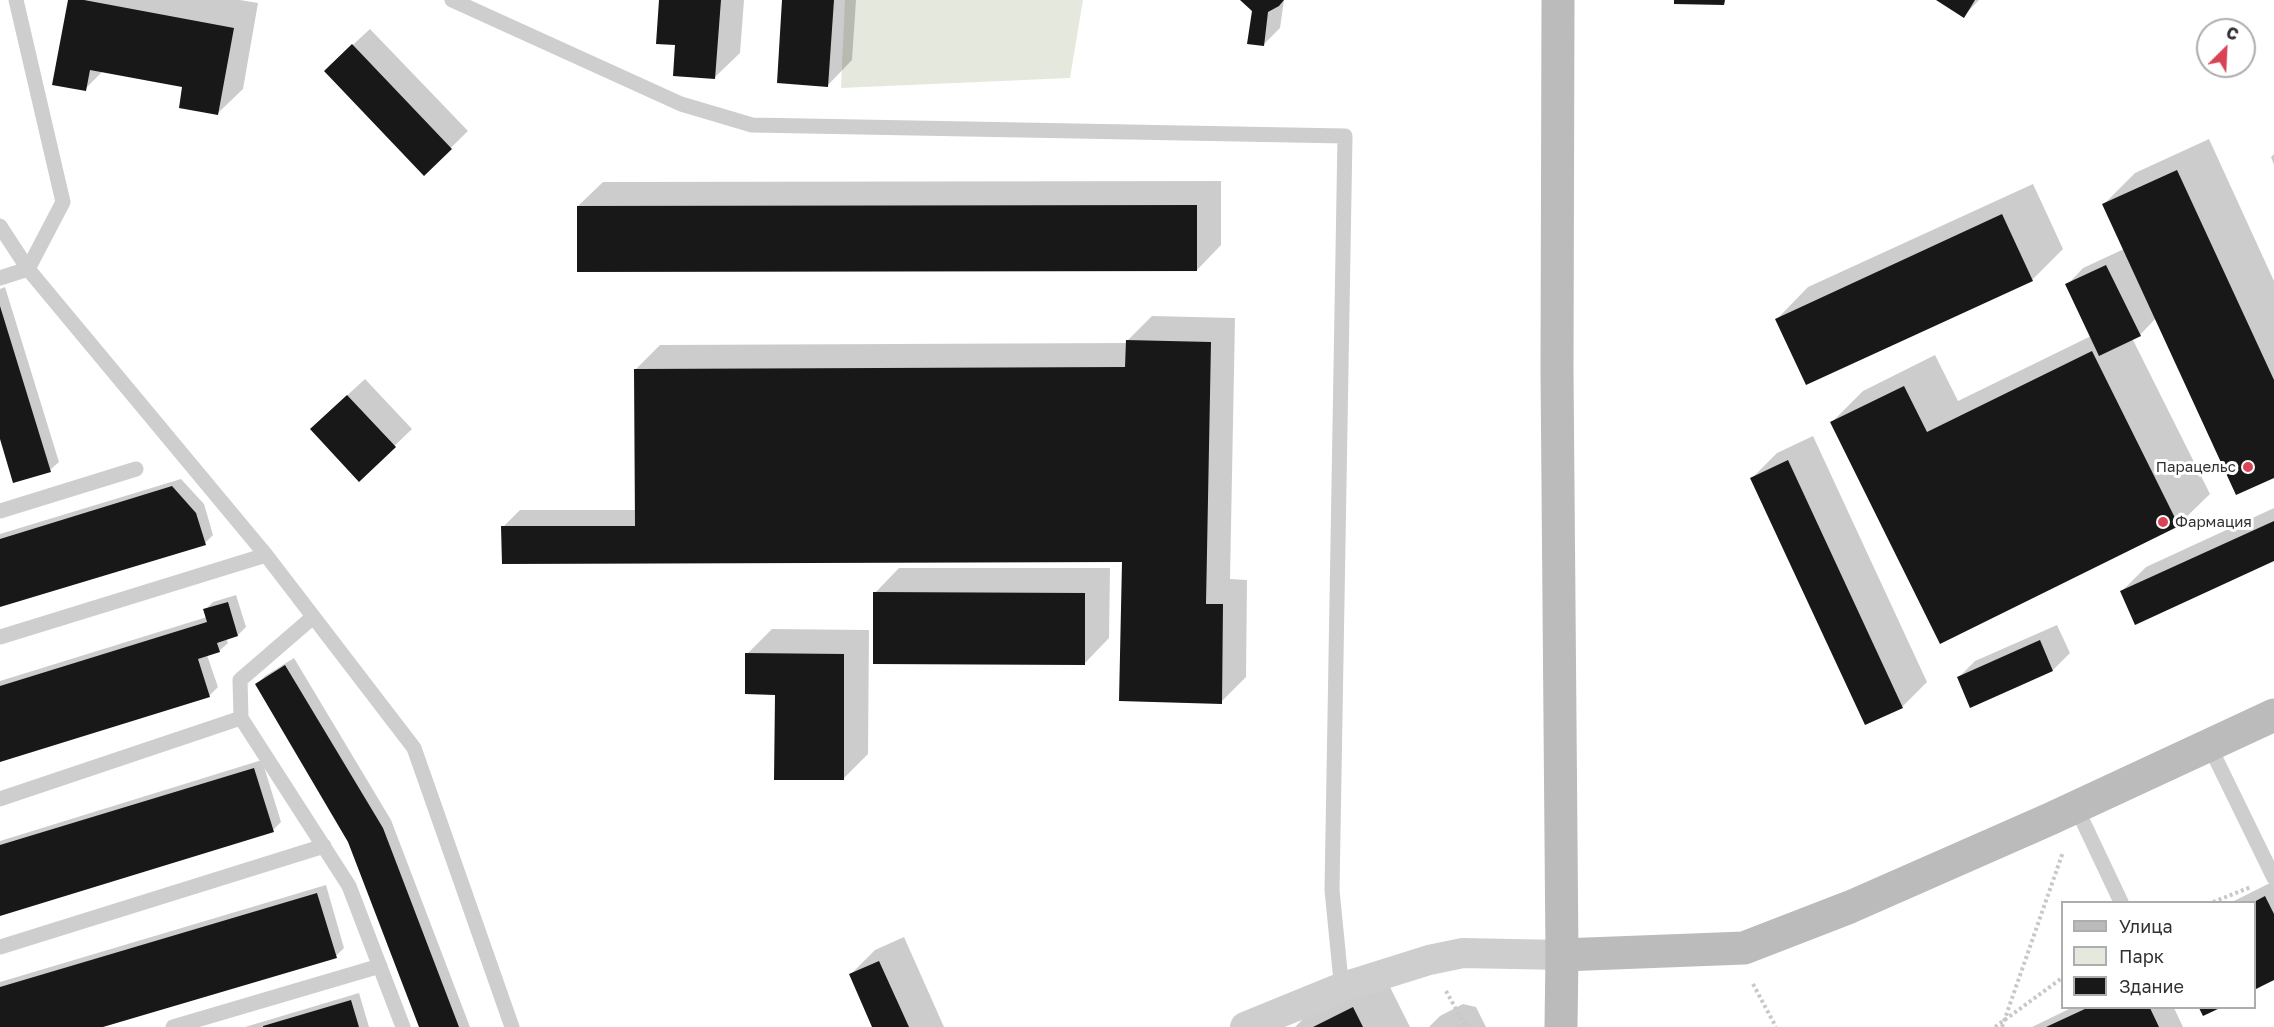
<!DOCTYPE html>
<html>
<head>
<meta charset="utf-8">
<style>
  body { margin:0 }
  #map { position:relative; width:2274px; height:1027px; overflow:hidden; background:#fff; font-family:"Golos Text",sans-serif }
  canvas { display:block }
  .legend { position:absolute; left:2061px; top:901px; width:195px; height:108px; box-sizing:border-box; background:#fff; border:2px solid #adadad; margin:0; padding:8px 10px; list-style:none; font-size:18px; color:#313131 }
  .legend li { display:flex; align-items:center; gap:12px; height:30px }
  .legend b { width:30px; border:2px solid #adadad }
  .north { position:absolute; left:2196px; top:18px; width:60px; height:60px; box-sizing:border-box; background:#fff; border:2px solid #adadad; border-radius:50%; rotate:24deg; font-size:16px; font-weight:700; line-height:24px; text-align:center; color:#313131 }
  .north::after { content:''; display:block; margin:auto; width:21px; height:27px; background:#d84356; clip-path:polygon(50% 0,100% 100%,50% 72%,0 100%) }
</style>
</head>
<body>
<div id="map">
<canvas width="2274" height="1027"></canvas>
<ul class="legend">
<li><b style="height:8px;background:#bbb"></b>Улица</li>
<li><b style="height:16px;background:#e5e9dd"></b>Парк</li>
<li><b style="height:16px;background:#181818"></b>Здание</li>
</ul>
<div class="north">С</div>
</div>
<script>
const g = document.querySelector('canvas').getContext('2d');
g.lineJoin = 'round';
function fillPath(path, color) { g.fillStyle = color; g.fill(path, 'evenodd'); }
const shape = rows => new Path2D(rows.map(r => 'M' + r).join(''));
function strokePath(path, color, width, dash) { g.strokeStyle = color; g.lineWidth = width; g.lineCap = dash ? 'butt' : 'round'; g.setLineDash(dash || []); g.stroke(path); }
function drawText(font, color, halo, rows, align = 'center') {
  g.font = font + ' "Golos Text",sans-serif'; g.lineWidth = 6; g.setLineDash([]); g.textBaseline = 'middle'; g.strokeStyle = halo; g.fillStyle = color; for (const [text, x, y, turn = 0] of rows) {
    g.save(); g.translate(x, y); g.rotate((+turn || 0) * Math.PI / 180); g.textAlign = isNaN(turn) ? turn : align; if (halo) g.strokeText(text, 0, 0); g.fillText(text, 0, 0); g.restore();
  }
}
fillPath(shape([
  [845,0,1083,0,1070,78,841,88]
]), '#e5e9dd');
fillPath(shape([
  [69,0,240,0,258,3,243,89,218,113,184,86,103,71,85,89],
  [660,0,744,0,740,53,715,77,677,44],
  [784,0,856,0,852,60,828,85],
  [1241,0,1284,0,1280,28,1263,45,1253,10],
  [1938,0,1979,0,1964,16],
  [370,29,468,131,424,174,343,54],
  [2209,139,2274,281,2274,476,2156,318,2140,335,2132,338,2210,494,2178,525,1832,422,1863,391,1935,355,1958,401,2091,336,2067,285,2083,268,2124,249,2104,204,2135,173],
  [2274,154,2274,165,2271,157],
  [1221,181,1221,245,1197,270,578,206,603,182],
  [2033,184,2063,249,2032,280,1777,319,1808,287],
  [5,287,59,462,50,470,0,434,0,289],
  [1152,316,1235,318,1230,579,1247,580,1246,677,1221,702,1123,561,503,527,520,510,636,510,636,369,660,345,1127,343,1127,341],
  [365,379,412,429,359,480,329,412],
  [1813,436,1927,682,1902,707,1752,478,1777,453],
  [181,479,204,504,213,535,205,543,0,606,0,534],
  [2274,508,2274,559,2122,591,2146,567],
  [899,568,1110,568,1109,638,1085,663,875,593],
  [236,595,246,627,238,635,226,638,228,643,219,651,207,655,218,687,209,696,0,761,0,681,207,617,205,610,213,602],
  [2057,625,2070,653,2053,670,1958,678,1975,661],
  [772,629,869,630,868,754,843,779,747,654],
  [294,658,391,820,470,1027,421,1027,349,841,257,684,265,676],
  [262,760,281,822,273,830,0,914,0,841],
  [2274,881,2274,979,2254,902,2232,902],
  [326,885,344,948,336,956,98,1027,0,1027,0,982],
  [904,937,944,1027,873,1027,850,975,875,950],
  [1385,977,1410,1027,1295,1027,1306,1016],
  [359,993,369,1027,245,1027],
  [1463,1004,1476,1007,1486,1027,1429,1027,1440,1016],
  [2071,1008,2174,1008,2183,1027,2032,1027]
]), '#0003');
fillPath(shape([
  [68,0,84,0,234,28,218,115,179,108,182,87,90,70,86,91,52,85],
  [659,0,721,0,715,79,673,76,675,45,656,44],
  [782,0,834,0,828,87,777,83],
  [1240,0,1284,0,1279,6,1268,12,1264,46,1247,44,1252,11],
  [1674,0,1725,0,1724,5,1674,4],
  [1936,0,1975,0,1964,18],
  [352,44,452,149,424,176,324,71],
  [2177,170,2274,380,2274,478,2236,495,2102,204],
  [1197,205,1197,271,577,272,577,206],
  [2002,214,2033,281,1806,385,1775,319],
  [2106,265,2141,336,2099,356,2065,284],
  [0,306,51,472,13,483,0,439],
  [1126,340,1211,342,1206,604,1223,604,1222,704,1119,701,1122,562,502,564,501,526,635,526,634,369,1125,367],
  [2092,351,2179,526,1940,644,1830,422,1904,386,1927,432],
  [347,395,396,447,359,482,310,429],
  [1788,460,1903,708,1865,725,1750,478],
  [172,486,196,513,206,545,0,607,0,539],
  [2274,521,2274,561,2135,625,2120,591],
  [873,592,1085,593,1085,665,873,664],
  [228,602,238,636,217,643,220,652,198,659,210,697,0,762,0,686,207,622,203,609],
  [2040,640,2053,671,1970,708,1957,677],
  [745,653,844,654,844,780,774,780,775,695,745,694],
  [285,665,383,828,459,1027,419,1027,348,842,255,684],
  [254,768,274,832,0,916,0,845],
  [317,893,337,958,103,1027,0,1027,0,987],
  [2265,896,2274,914,2274,980,2254,990,2254,902],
  [879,961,909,1027,872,1027,849,974],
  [351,1000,359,1027,263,1027,263,1026],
  [1353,1007,1363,1027,1313,1027],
  [2087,1008,2150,1008,2159,1027,2046,1027],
  [2199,1008,2220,1008,2203,1016]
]), '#181818');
strokePath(shape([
  [2213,902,2251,887],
  [1753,984,1776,1027],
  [1446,991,1466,1027],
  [1995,1027,2062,978],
  [2002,1027,2063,852]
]), '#c8c8c8', 4, [3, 3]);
strokePath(shape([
  [452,0,681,104,752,125,1345,136,1332,890,1340,971,1343,987],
  [0,226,28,269,266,555,414,748,512,1027],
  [0,278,28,269,63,202,16,0],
  [0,511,136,469],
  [0,637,266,555],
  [241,718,349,886,403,1027],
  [2209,745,2274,878],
  [0,799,241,718,240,680,313,617],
  [2076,807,2121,902],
  [0,947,324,846],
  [173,1027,380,966]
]), '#cecece', 15);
strokePath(shape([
  [1245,1027,1343,987,1429,960,1463,953,1562,955]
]), '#cecece', 30);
strokePath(shape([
  [1558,0,1557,370,1562,955,1561,1027],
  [1562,955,1744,948,1850,907,2050,819,2274,715]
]), '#bbb', 33);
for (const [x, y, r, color] of [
  [2248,467,6,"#d84356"],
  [2163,522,6,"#d84356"]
]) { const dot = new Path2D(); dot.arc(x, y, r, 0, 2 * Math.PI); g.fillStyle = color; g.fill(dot); strokePath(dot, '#fff', 2); }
drawText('15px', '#313131', '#fff', [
  ["Парацельс",2236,467],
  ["Фармация",2175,522,"left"]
], 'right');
</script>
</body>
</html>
